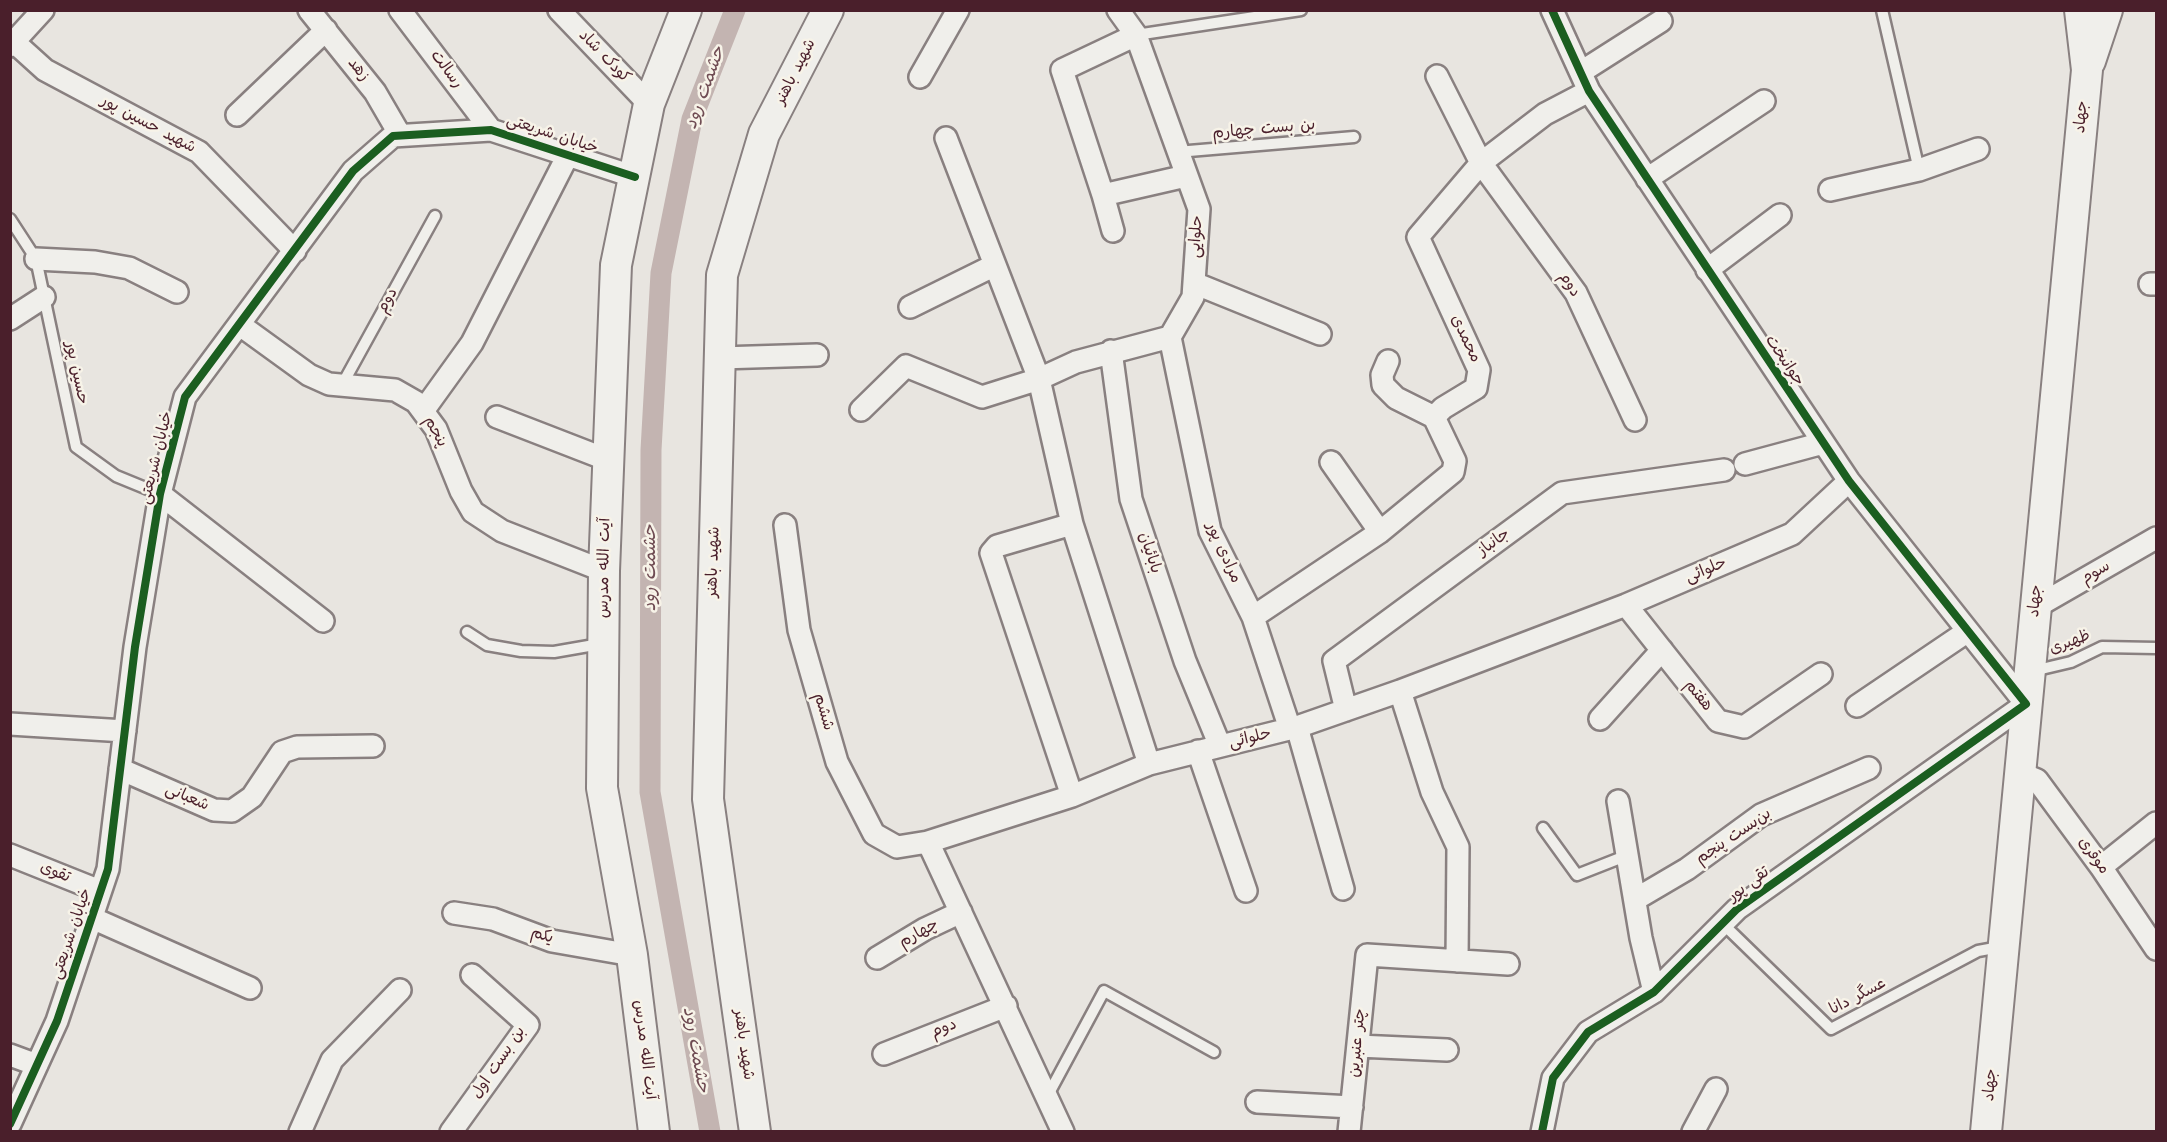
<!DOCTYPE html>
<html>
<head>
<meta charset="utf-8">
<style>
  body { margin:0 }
  #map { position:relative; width:2167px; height:1142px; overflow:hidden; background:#e8e5e0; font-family:"Architects Daughter",sans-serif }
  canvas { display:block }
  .frame { position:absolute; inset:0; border:12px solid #4a1f2b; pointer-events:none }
</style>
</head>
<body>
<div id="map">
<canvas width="2167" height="1142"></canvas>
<div class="frame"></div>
</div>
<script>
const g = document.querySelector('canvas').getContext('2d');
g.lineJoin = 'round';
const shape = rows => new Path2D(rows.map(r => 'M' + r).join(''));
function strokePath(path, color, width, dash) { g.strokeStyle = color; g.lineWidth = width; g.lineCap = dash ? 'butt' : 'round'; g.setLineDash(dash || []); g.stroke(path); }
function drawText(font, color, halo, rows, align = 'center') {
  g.font = font + ' "Architects Daughter","Playpen Sans Arabic",sans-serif'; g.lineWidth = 5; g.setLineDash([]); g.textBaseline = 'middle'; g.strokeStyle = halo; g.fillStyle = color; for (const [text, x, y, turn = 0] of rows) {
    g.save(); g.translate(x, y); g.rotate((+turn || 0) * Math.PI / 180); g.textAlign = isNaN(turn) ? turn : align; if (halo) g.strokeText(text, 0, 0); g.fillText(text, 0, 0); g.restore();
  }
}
strokePath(shape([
  [710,1132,650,792,651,450,661,273,692,119,735,10]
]), '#c3b4b1', 21);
const lane = shape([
  [1882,10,1919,170],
  [1136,35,1301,10],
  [1177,152,1354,137],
  [10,219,36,259,76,447,116,476,160,494],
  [342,385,435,216],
  [467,632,487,645,521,651,554,652,600,644],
  [2033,671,2071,662,2102,647,2156,648],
  [1543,828,1577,875,1628,855],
  [1723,924,1831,1029,1978,951,2000,947],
  [1047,1097,1104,991,1214,1052]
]);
const street = shape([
  [309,10,375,92,400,135],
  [400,10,491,130],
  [559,10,649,104],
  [1136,35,1062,70,1103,195,1186,176],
  [14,42,45,70,199,152,295,251],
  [10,46,43,10],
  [1581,72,1661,21],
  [1437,76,1481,163,1576,293,1635,420],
  [920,77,958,10],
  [237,115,326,30],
  [946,138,1039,379,1072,524,1149,764],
  [1647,179,1764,101],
  [1830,190,1919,170,1978,149],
  [1103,195,1113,231],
  [36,259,95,262,129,268,177,292],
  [1707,270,1780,215],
  [1194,283,1320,334],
  [2150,284,2156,284],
  [910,307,995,265],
  [10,319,44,297],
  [240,325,309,375,329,384,395,390,416,402,436,429,461,491,473,512,502,531,604,571],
  [1170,337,1210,531,1253,617,1290,729],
  [1111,351,1131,499,1185,661,1220,746],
  [720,358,817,355],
  [1388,361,1382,375,1383,385,1396,398,1434,417],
  [861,410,906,366,982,397,1039,379,1076,362,1170,337,1193,297,1199,209,1136,35,1118,10],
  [423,411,472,343,568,155],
  [497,417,608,460],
  [1331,462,1380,532],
  [1745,464,1823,443],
  [160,494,323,621],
  [1072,524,997,546,991,553,1072,796],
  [785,525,799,630,837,762,874,834,897,847,928,842],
  [1626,605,1718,721,1744,727,1821,674],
  [2036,607,2156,538],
  [1253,617,1380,532,1453,472,1455,461,1434,417,1443,408,1476,388,1479,370,1418,237,1481,163,1545,114,1589,91],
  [1400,691,1432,792,1458,847,1457,961],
  [1857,706,1968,631],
  [1346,710,1334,661,1562,493,1724,470],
  [1600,719,1662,650],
  [10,724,125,731],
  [1297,727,1343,889],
  [1198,751,1246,891],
  [120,769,214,810,232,811,252,797,282,752,297,747,373,746],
  [2020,773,2037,780,2101,867,2156,949],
  [1618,801,1641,938,1654,992],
  [10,855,100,891],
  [2101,867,2156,823],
  [1636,899,1687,869,1761,815,1869,768],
  [454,913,493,919,552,941,632,955],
  [92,918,250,988],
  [877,958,925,929,961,912],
  [1358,1046,1447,1050],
  [884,1054,1006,1006],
  [10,1055,37,1065],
  [1257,1102,1352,1107],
  [10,1124,57,1021,108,869,135,647,160,494,185,397,353,171,393,136,491,130,635,177],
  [300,1132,332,1060,400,990],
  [451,1132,528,1025,472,975],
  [1063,1132,928,842,1072,796,1149,764,1297,727,1400,691,1626,605,1792,534,1849,481],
  [1349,1132,1367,955,1508,964],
  [1542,1132,1553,1078,1588,1032,1654,992,1737,909,2026,704,1849,481,1589,91,1552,10],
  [1693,1132,1716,1089]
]);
const secondary = shape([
  [2090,61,2107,10],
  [654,1132,632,955,602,788,604,571,616,265,649,104,686,10],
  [755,1132,708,799,722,275,764,134,828,10],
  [1986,1132,2087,70,2080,10]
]);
strokePath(lane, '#898080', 15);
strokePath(street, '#898080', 26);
strokePath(secondary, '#898080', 34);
strokePath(lane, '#f0efeb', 10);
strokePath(street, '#f0efeb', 21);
strokePath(secondary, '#f0efeb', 30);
strokePath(shape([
  [10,1124,57,1021,108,869,135,647,160,494,185,397,353,171,393,136,491,130,635,177],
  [1542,1132,1553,1078,1588,1032,1654,992,1737,909,2026,704,1849,481,1589,91,1552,10]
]), '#1b5e20', 8);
drawText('16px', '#4a1f2b', '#f7f3e8', [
  ["کودک شاد",604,57,46],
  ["زهد",358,70,52],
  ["رسالت",446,70,53],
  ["شهید باهنر",796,72,-63],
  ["جهاد",2082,117,-85],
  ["شهید حسین پور",148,125,28],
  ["بن بست چهارم",1264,130,-5],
  ["خیابان شریعتی",552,135,18],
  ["حلوایی",1197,237,-87],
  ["دوم",1569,285,57],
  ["دوم",388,301,-61],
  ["محمدی",1465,339,65],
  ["جوانبخت",1784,361,56],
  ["حسین پور",76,373,78],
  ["پنجم",435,432,61],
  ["خیابان شریعتی",157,458,-76],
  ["جانباز",1494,543,-36],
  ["بابائیان",1149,553,72],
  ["مرادی پور",1223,553,66],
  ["شهید باهنر",714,562,-88],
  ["آیت الله مدرس",605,568,-89],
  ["حلوائی",1706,571,-23],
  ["سوم",2096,573,-30],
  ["جهاد",2036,601,-85],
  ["ظهیری",2070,643,-21],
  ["هفتم",1698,696,51],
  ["ششم",823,712,74],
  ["حلوائی",1250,739,-14],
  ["شعبانی",187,798,23],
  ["بن‌بست پنجم",1734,837,-34],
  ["موقری",2093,856,54],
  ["تقوی",55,873,22],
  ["تقی پور",1749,885,-37],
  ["خیابان شریعتی",72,934,-71],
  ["چهارم",919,934,-29],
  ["یکم",542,936,18],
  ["عسگر دانا",1858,997,-28],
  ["دوم",944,1029,-22],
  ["چتر عنبرین",1358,1043,-85],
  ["شهید باهنر",743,1045,82],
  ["آیت الله مدرس",644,1050,83],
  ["بن بست اول",499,1063,-56],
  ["جهاد",1991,1085,-85]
]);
drawText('italic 18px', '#6f4c53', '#f7f3e8', [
  ["حشمت رود",706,88,-70],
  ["حشمت رود",651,568,-90],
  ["حشمت رود",695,1050,80]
]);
</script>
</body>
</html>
